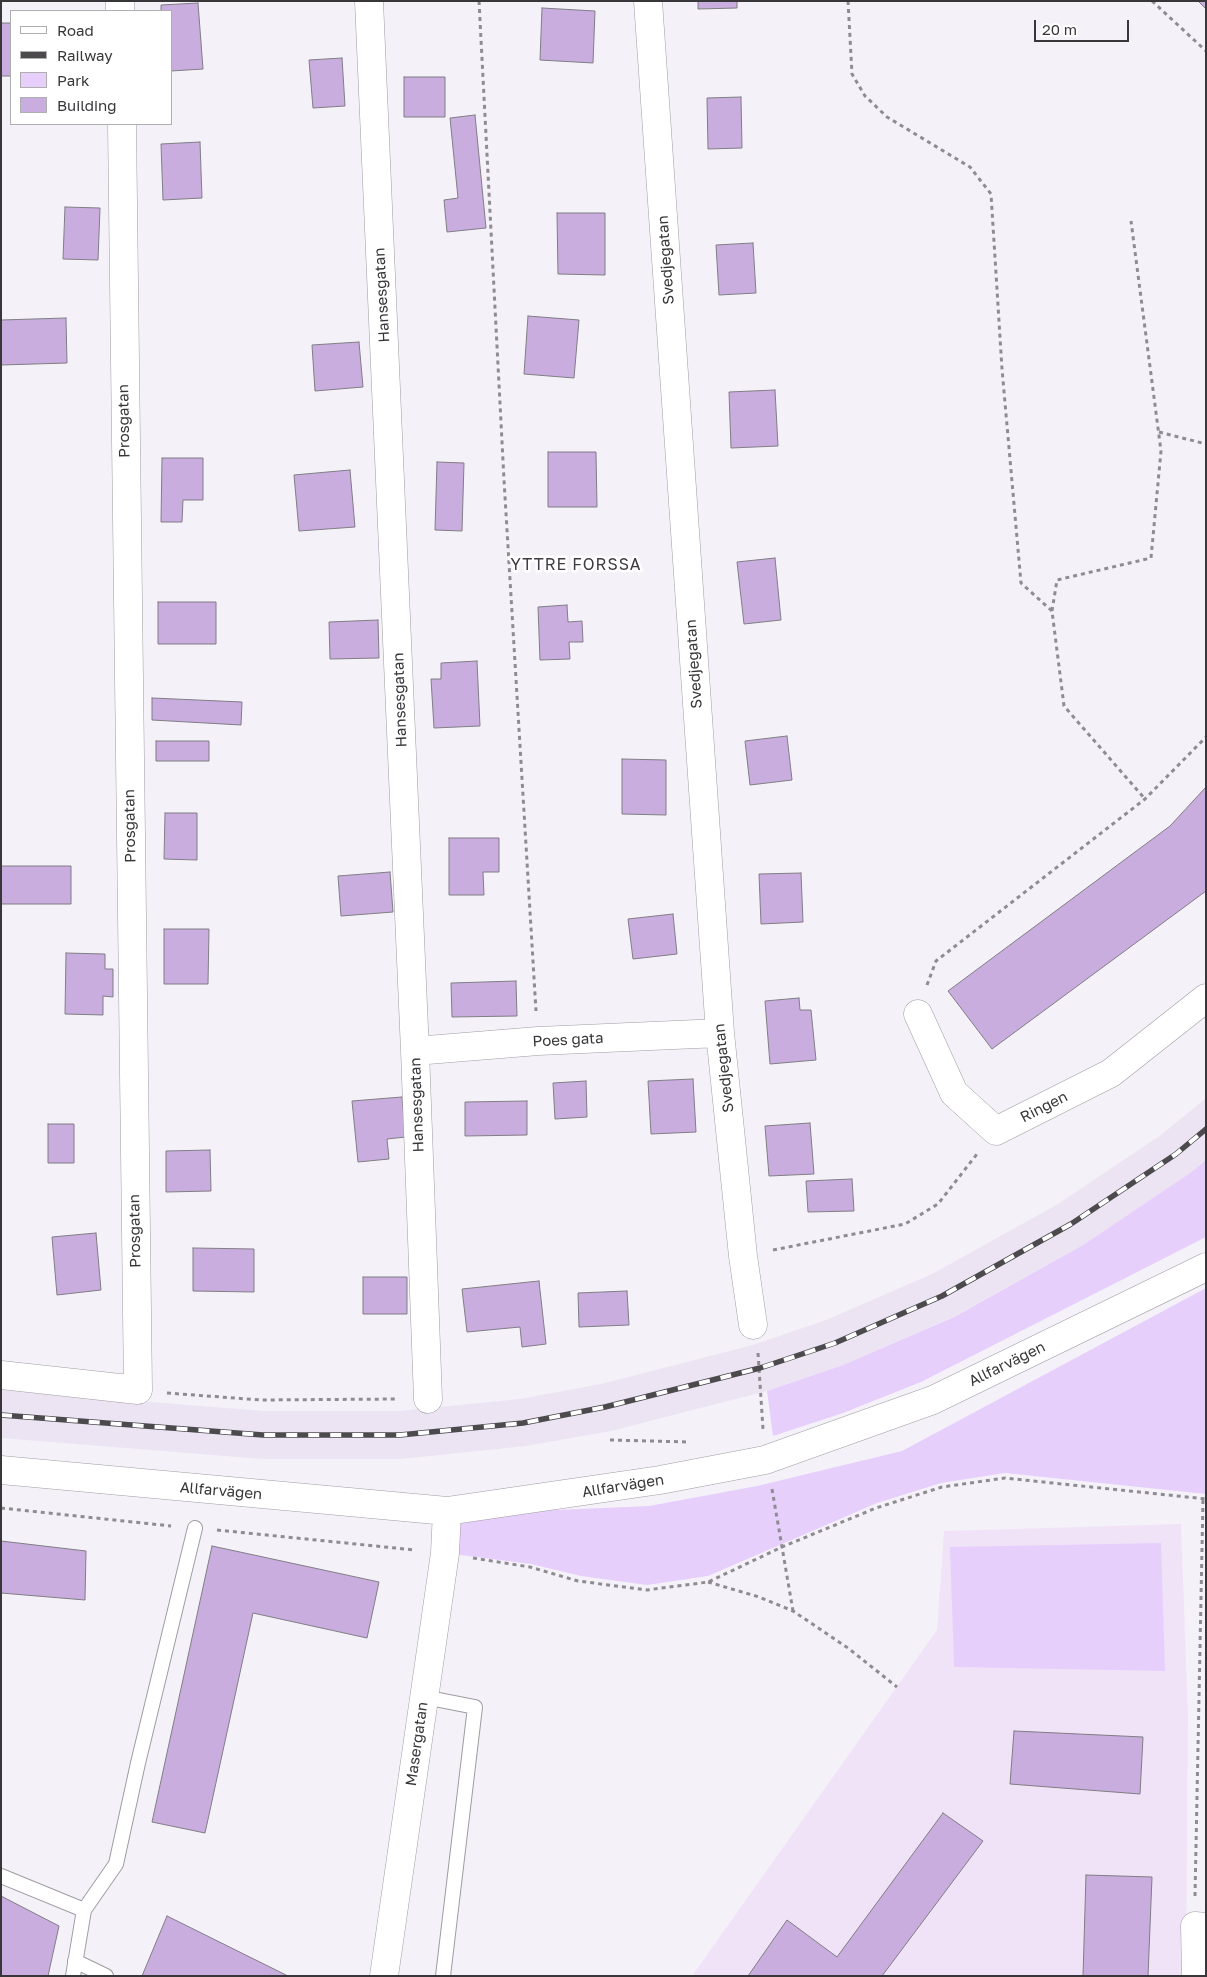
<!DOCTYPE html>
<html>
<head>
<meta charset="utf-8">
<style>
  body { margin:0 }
  #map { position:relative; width:1207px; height:1977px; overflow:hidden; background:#f5f1f9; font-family:"Golos Text",sans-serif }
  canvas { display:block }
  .frame { position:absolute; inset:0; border:2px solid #383639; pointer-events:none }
  .legend { position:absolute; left:10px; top:10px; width:162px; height:115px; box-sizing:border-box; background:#fff; border:1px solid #afafb0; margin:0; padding:6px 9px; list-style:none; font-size:15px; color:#383639 }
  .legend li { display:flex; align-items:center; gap:10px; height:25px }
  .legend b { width:25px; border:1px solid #afafb0 }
  .scale { position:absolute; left:1034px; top:20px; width:95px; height:22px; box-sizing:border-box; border:2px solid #383639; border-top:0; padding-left:6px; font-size:15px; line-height:18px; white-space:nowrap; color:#383639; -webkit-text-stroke:4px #fff; paint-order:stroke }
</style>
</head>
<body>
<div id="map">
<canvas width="1207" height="1977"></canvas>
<div class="frame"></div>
<ul class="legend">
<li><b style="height:6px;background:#fff"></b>Road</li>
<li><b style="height:6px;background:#4c4a4d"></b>Railway</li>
<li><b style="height:14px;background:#e7cffc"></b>Park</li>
<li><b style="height:14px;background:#c8adde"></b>Building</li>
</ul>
<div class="scale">20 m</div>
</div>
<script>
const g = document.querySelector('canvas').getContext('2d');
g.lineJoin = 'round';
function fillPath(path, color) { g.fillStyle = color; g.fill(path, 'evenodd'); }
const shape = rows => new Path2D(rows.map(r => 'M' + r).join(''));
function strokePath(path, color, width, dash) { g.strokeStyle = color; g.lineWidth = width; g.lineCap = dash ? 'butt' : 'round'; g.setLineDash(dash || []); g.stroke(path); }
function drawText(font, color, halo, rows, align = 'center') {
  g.font = font + ' "Golos Text",sans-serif'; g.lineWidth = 5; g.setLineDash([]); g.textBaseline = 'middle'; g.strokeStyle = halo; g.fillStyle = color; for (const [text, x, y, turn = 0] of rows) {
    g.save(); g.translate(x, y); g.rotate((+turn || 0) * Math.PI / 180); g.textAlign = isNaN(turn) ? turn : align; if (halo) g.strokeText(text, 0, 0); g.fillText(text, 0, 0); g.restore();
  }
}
fillPath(shape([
  [1206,1098,1206,1160,1190,1173,1083,1245,953,1317,843,1365,767,1391,611,1431,526,1446,401,1459,262,1459,1,1438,1,1390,264,1411,399,1411,520,1399,601,1384,753,1345,826,1320,932,1274,1058,1204,1161,1135]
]), '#ece4f3');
fillPath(shape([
  [1181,1524,1188,1716,1186,1976,692,1976,937,1630,944,1531]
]), '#f1e3f7');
fillPath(shape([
  [1206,1160,1206,1237,921,1382,843,1413,773,1436,767,1391,843,1365,954,1317,1083,1245,1190,1173],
  [1206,1288,1206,1494,1005,1473,941,1483,877,1503,708,1576,647,1585,581,1576,531,1564,445,1553,463,1514,649,1506,757,1486,902,1451],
  [1161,1543,1165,1671,954,1667,950,1547]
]), '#e7cffc');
const building = shape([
  [698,1,737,1,737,8,698,9,698,1],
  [1198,1,1206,1,1206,9,1198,1],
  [198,3,203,69,171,71,171,11,161,11,161,5,198,3],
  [542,8,595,11,593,63,540,60,542,8],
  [1,23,11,23,11,76,1,76,1,23],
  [342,58,345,106,313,108,309,60,342,58],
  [404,77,445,77,445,117,404,117,404,77],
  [741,97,742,148,708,149,707,98,741,97],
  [475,115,486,228,447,232,444,200,458,198,450,118,475,115],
  [200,142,202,198,163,200,161,144,200,142],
  [65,207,100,208,98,260,63,259,65,207],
  [557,213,605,213,605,275,558,274,557,213],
  [753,243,756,293,719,295,716,245,753,243],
  [528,316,579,320,574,378,524,374,528,316],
  [66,318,67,363,1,365,1,320,66,318],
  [359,342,363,387,315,391,312,345,359,342],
  [775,390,778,446,731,448,729,392,775,390],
  [548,452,596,452,597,507,548,507,548,452],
  [162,458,203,458,203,500,183,500,182,522,161,522,162,458],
  [437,462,464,463,462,531,435,530,437,462],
  [350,470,355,527,299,531,294,475,350,470],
  [775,558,781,620,744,624,737,562,775,558],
  [158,602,216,602,216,644,158,644,158,602],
  [567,605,568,622,582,621,583,642,569,642,570,659,540,660,538,607,567,605],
  [378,620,379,658,330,659,329,622,378,620],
  [477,661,480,726,434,728,431,679,441,679,441,663,477,661],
  [152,698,242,702,241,725,152,720,152,698],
  [787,736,792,780,750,785,745,741,787,736],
  [156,741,209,741,209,761,156,761,156,741],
  [622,759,666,760,666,815,622,814,622,759],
  [1206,787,1206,891,992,1049,948,991,1170,826,1206,787],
  [165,813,197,813,197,860,164,859,165,813],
  [449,838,499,838,499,872,483,872,484,895,449,895,449,838],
  [1,866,71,866,71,904,1,904,1,866],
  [390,872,393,912,341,916,338,876,390,872],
  [801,873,803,922,761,924,759,874,801,873],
  [673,914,677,954,633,959,628,919,673,914],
  [164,929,209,929,208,984,164,984,164,929],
  [66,953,105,954,105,969,113,969,113,997,103,996,103,1015,65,1014,66,953],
  [516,981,517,1016,452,1017,451,983,516,981],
  [799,998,800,1010,811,1010,816,1060,770,1064,765,1001,799,998],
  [693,1079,696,1132,651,1134,648,1081,693,1079],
  [586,1081,587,1117,555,1119,553,1083,586,1081],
  [402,1097,406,1137,387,1139,389,1159,358,1162,352,1101,402,1097],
  [527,1101,527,1135,465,1136,465,1102,527,1101],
  [810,1123,814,1174,769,1176,765,1126,810,1123],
  [48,1124,74,1124,74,1163,48,1163,48,1124],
  [210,1150,211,1191,166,1192,166,1151,210,1150],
  [852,1179,854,1211,808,1212,806,1181,852,1179],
  [96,1233,101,1290,57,1295,52,1237,96,1233],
  [193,1248,254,1249,254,1292,193,1291,193,1248],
  [363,1277,407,1277,407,1314,363,1314,363,1277],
  [539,1281,546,1344,522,1347,520,1327,467,1332,462,1289,539,1281],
  [627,1291,629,1325,579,1327,578,1293,627,1291],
  [1,1541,86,1551,85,1600,1,1593,1,1541],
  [212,1546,379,1582,367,1638,253,1613,205,1833,152,1822,212,1546],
  [1014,1731,1143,1737,1140,1794,1010,1784,1014,1731],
  [943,1813,983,1841,882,1976,748,1976,787,1920,837,1957,943,1813],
  [1086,1875,1152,1877,1148,1976,1083,1976,1086,1875],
  [1,1896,59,1926,48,1976,1,1976,1,1896],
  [167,1916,288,1976,142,1976,167,1916]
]);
fillPath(building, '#c8adde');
strokePath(building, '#807d84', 1);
const service = shape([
  [424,1697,475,1707,443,1976],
  [1,1876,84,1910],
  [75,1961,106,1976],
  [73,1976,84,1910,116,1864,138,1763,195,1528]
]);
const minor = shape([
  [120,1,120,11],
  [369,1,415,1051,428,1399],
  [648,1,720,1033,743,1256,753,1325],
  [918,1014,954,1093,996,1131,1111,1073,1206,998],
  [415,1051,538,1041,720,1033],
  [1,1375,138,1390,122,124],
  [1196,1976,1195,1926,1206,1927]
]);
const tertiary = shape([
  [1,1470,447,1511,660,1480,765,1460,933,1400,1206,1267],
  [384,1976,445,1553,447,1511]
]);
strokePath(service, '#a09ca3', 16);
strokePath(minor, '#a09ca3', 29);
strokePath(tertiary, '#a09ca3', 29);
strokePath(shape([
  [479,1,504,480,536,1011],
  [848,1,852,74,865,96,887,117,970,167,991,194,1002,369,1021,583,1052,611,1064,706,1145,799],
  [1152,1,1206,51],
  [1159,432,1206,444],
  [1052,611,1057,580,1151,558,1161,451,1131,221],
  [927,985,936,961,1145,799,1206,737],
  [773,1250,905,1224,938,1204,977,1154],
  [758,1353,763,1429],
  [167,1393,261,1400,397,1399],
  [610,1440,689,1442],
  [772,1489,793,1611],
  [1,1508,171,1526],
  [217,1530,415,1550],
  [473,1558,530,1567,578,1581,647,1590,708,1582,782,1547,876,1508,942,1487,1005,1478,1206,1499],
  [708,1582,759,1597,793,1611,848,1648,897,1687],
  [1195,1896,1203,1499]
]), '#8f8c91', 3, [4, 4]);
strokePath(service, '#fff', 14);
strokePath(minor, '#fff', 28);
strokePath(tertiary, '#fff', 28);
const rail = shape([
  [1,1415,263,1435,400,1435,523,1423,605,1407,760,1368,835,1343,942,1296,1071,1224,1176,1154,1206,1129]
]);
strokePath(rail, '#4c4a4d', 5.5);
strokePath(rail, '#fff', 4, [11]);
drawText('15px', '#383639', '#fff', [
  ["Svedjegatan",666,260,-94],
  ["Hansesgatan",382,295,-93],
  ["Prosgatan",124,421,-91],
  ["Svedjegatan",694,664,-94],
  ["Hansesgatan",400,700,-92],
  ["Prosgatan",130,826,-91],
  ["Poes gata",568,1040,-3],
  ["Svedjegatan",724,1068,-96],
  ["Hansesgatan",417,1105,-92],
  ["Ringen",1044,1107,-27],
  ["Prosgatan",135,1231,-91],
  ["Allfarvägen",1007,1364,-26],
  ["Allfarvägen",623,1486,-9],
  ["Allfarvägen",221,1491,5],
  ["Masergatan",417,1744,-82]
]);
g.letterSpacing = '1px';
drawText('16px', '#3e3b41', '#fff', [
  ["YTTRE FORSSA",576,565]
]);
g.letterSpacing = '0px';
</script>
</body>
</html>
